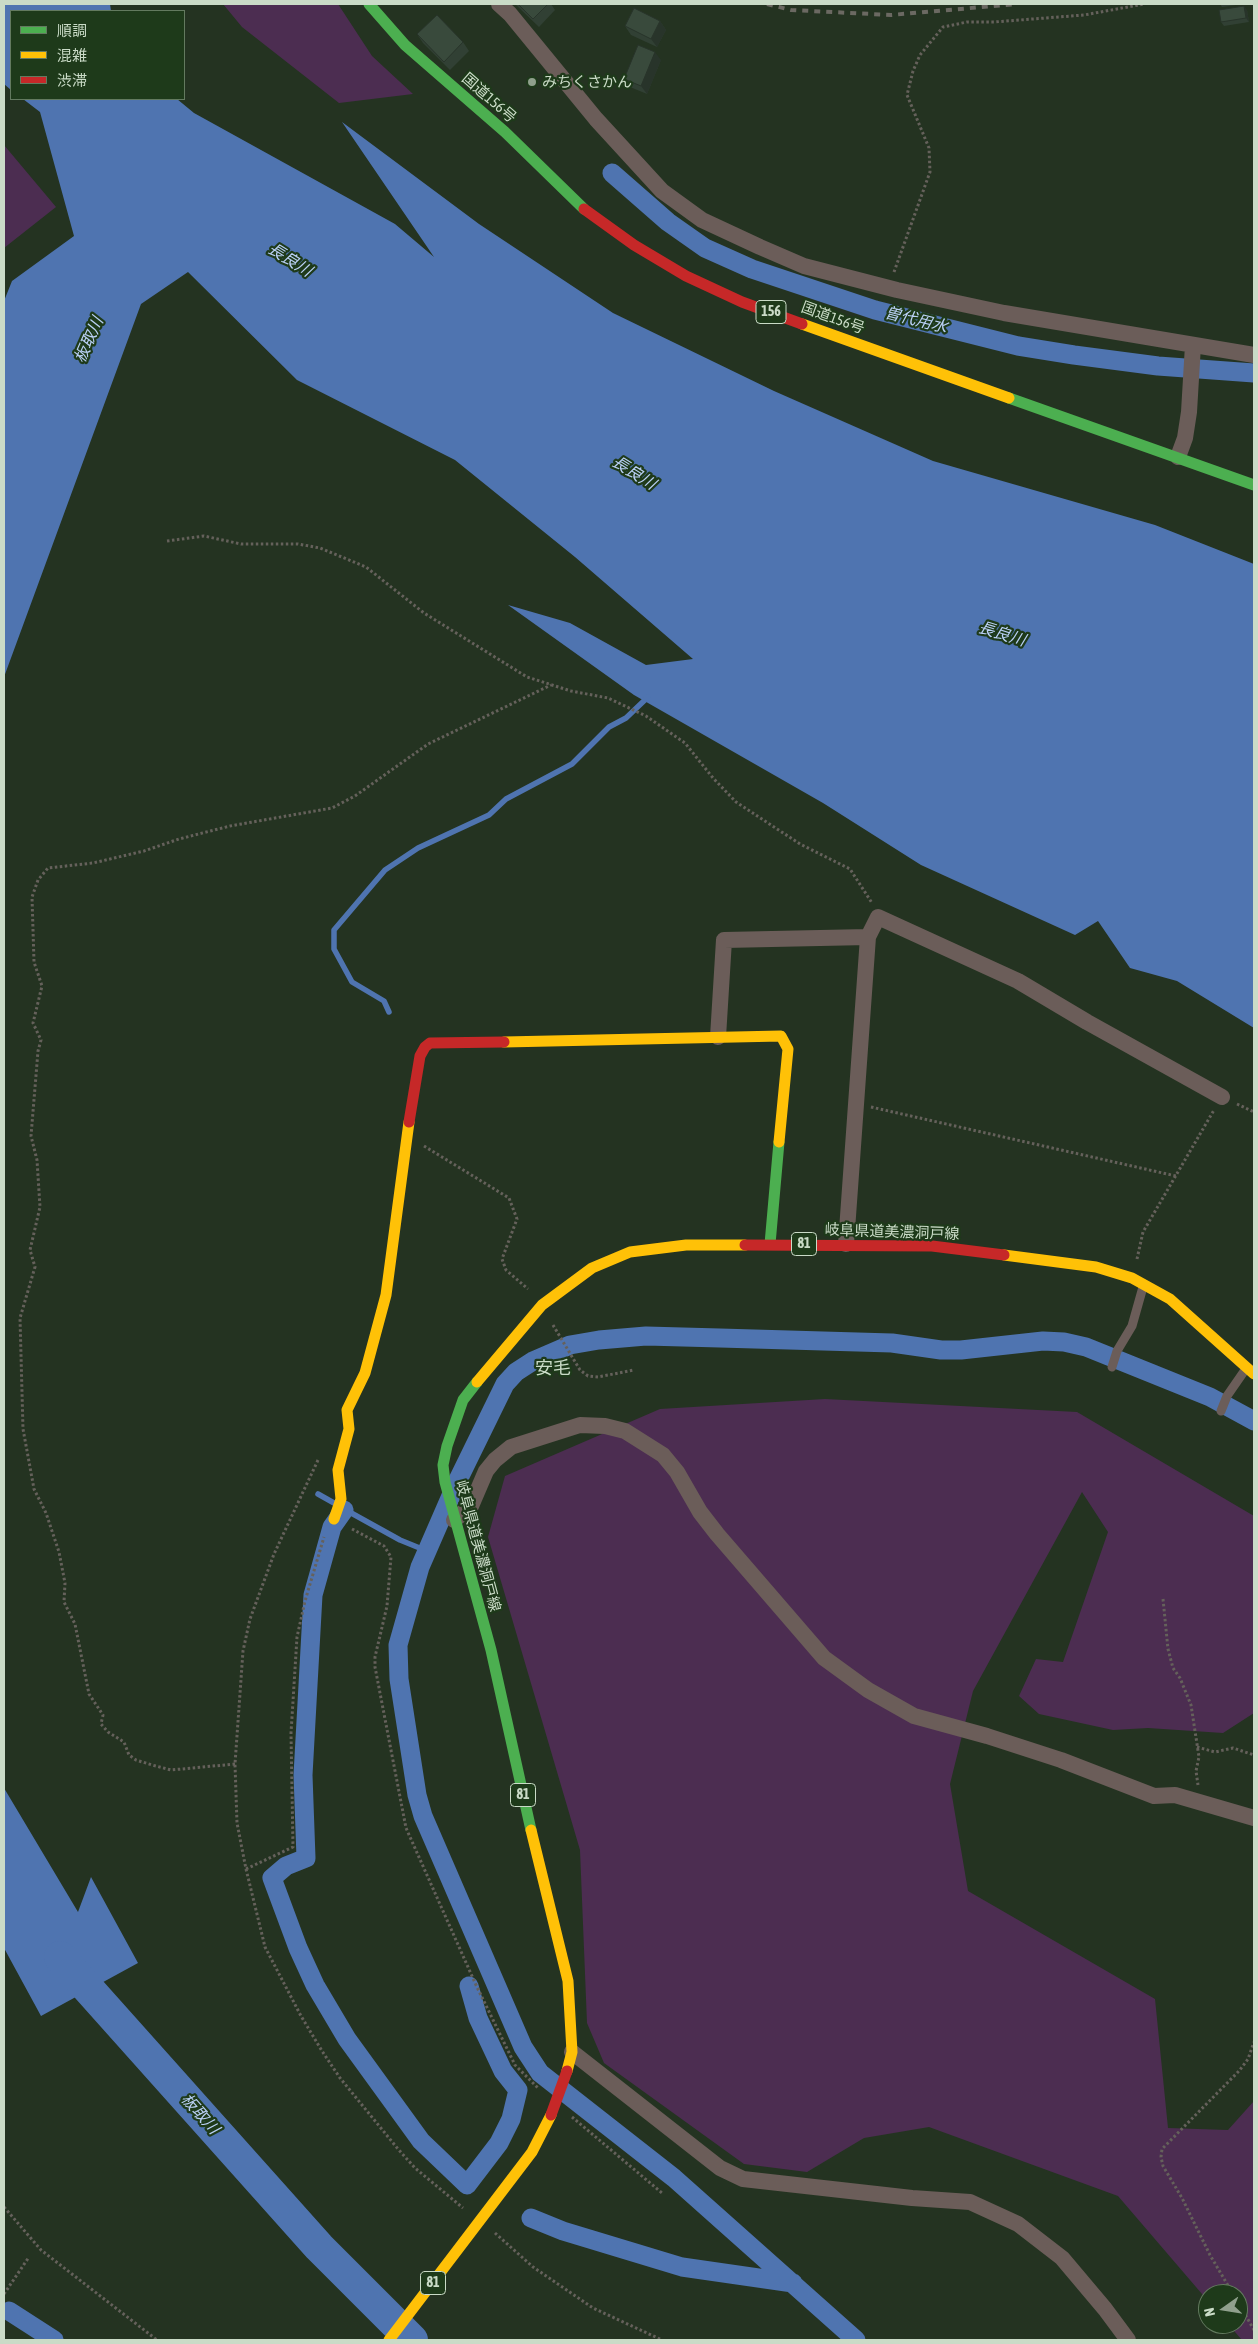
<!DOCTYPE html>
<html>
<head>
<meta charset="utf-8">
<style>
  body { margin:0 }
  #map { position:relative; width:1258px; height:2344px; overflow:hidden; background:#243321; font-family:"Asap Condensed","Noto Sans JP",sans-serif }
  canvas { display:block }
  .frame { position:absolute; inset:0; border:5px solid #cadbc7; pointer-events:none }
  .legend { position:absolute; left:10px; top:10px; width:175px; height:90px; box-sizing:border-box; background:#1e3a1a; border:1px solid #637a5f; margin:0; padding:6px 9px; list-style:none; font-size:15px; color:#cadbc7 }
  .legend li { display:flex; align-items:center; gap:10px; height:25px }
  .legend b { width:25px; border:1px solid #637a5f }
  .north { position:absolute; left:1198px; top:2284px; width:50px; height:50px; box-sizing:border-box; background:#1e3a1a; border:1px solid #637a5f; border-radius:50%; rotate:257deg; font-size:14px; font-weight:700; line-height:20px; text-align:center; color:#cadbc7 }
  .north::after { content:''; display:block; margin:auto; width:18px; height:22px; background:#90a08d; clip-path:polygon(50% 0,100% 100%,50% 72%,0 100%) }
</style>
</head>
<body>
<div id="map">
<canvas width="1258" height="2344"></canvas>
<div class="frame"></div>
<ul class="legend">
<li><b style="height:6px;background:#4caf50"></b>順調</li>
<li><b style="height:6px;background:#ffc107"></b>混雑</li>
<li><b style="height:6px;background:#c62828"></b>渋滞</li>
</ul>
<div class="north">N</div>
</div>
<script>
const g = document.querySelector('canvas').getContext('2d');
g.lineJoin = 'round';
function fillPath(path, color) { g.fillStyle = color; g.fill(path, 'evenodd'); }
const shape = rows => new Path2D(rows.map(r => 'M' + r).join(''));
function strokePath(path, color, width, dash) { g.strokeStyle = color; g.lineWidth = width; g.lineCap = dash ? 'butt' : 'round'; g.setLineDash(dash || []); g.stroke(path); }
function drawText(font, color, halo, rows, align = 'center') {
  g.font = font + ' "Asap Condensed","Noto Sans JP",sans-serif'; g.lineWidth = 4.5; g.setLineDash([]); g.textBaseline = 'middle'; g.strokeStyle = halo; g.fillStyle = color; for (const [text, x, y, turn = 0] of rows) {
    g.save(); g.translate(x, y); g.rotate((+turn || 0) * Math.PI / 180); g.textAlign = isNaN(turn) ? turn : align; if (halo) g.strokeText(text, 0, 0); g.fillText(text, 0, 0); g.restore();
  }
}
fillPath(shape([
  [223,4,338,4,372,56,413,94,339,103,242,27],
  [4,145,56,207,4,248],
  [825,1399,1077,1412,1254,1516,1254,1713,1223,1733,1148,1728,1113,1730,1039,1714,1019,1696,1036,1659,1063,1662,1108,1532,1082,1492,973,1691,950,1784,968,1891,1155,1999,1168,2128,1228,2130,1254,2101,1254,2340,1242,2340,1228,2324,1238,2324,1238,2294,1208,2294,1208,2301,1118,2196,929,2127,864,2138,807,2172,744,2164,604,2063,587,2023,580,1850,488,1537,505,1476,660,1409]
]), '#4c2d51');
fillPath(shape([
  [4,4,110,4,111,11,11,11,11,90,4,84],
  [23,99,177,99,194,113,395,224,434,257,342,122,479,224,613,313,774,391,933,461,1155,525,1254,564,1254,1028,1177,981,1130,968,1098,921,1075,935,921,865,823,803,634,695,508,605,570,623,646,665,693,659,575,557,455,460,297,380,188,272,141,304,4,677,4,301,12,281,74,236,40,112],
  [4,1788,78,1912,91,1877,138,1963,41,2016,4,1948]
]), '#4f74b0');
strokePath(shape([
  [389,1012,384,1001,352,982,334,949,334,930,385,870,418,848,489,815,506,799,572,764,609,727,626,718,648,697],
  [318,1494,334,1503],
  [344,1509,400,1540,427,1551]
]), '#4f74b0', 5.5);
strokePath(shape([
  [612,173,668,222,705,248,752,269,875,310,1018,346,1074,355,1158,366,1254,373],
  [344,1510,332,1527,313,1595,303,1775,306,1858,286,1866,272,1878,298,1948,315,1985,347,2039,421,2141,467,2185,499,2143,511,2119,518,2090,503,2071,478,2018,469,1986],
  [531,2218,563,2231,682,2267,793,2283],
  [9,2311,54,2340],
  [856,2340,674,2178,540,2073,523,2047,423,1816,417,1795,399,1679,398,1645,420,1567,427,1551,457,1482,505,1384,516,1372,533,1361,570,1345,599,1340,646,1336,720,1338,892,1343,941,1350,961,1350,1043,1341,1064,1342,1086,1347,1210,1397,1254,1421]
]), '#4f74b0', 19);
strokePath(shape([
  [60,1957,319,2247,412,2340]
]), '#4f74b0', 32);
strokePath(shape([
  [894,272,930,172,929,148,907,95,913,71,920,55,943,27,967,22,994,22,1084,15,1144,4],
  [167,541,204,536,241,544,298,544,320,548,366,567,424,613,527,677,571,691,608,698,646,716,685,743,713,778,736,802,800,844,850,869,872,903],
  [1237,1104,1254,1112],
  [871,1107,1176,1176],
  [424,1146,509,1198,517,1219,502,1259,506,1270,528,1289],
  [1137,1259,1143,1232,1214,1110],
  [553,1325,580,1370,588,1376,598,1377,634,1370],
  [318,1460,274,1554,250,1619,243,1651,235,1764,237,1823,246,1869,265,1947,301,2016,322,2051,340,2078,398,2149,415,2168,463,2208],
  [352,1529,384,1546,391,1557,387,1606,375,1657,375,1667,406,1828,476,1985,515,2065,538,2088],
  [1163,1599,1168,1649,1173,1668,1180,1678,1191,1705,1199,1757,1196,1771,1198,1785],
  [1197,1747,1215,1752,1233,1748,1254,1755],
  [235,1764,171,1770,152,1765,136,1760,129,1755,124,1742,108,1732,101,1724,103,1715,89,1694,75,1624,64,1602,65,1583,59,1552,46,1513,34,1489,23,1429,20,1318,35,1267,30,1250,40,1207,37,1160,31,1136,38,1051,41,1040,33,1023,42,986,34,962,32,897,38,880,48,868,93,863,144,851,179,839,230,826,332,808,355,796,428,744,551,685],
  [246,1869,293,1847,291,1733,297,1637,305,1601,324,1537],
  [572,2117,662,2193],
  [4,2207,41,2250,157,2340],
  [495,2233,533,2267,593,2308,662,2340],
  [4,2294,29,2257],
  [1233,2294,1210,2255,1182,2198,1163,2166,1161,2157,1162,2149,1239,2071,1248,2059,1254,2042],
  [1238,2302,1254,2330]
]), '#65615b', 3, [2.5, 2.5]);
strokePath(shape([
  [1112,1367,1117,1351,1132,1326,1143,1287],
  [1221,1411,1227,1396,1245,1370]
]), '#6b5d59', 9);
strokePath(shape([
  [499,4,510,14,596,119,662,191,702,220,760,247,804,266,897,290,1004,313,1254,355],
  [1178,457,1185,438,1189,412,1193,345],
  [868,937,878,917,1018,981,1087,1022,1222,1097],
  [718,1037,724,940,868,937,846,1244],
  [454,1520,471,1506,486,1471,495,1460,511,1447,580,1425,605,1426,625,1431,663,1455,677,1472,700,1512,717,1534,824,1658,868,1690,914,1716,987,1736,1061,1760,1154,1796,1175,1795,1254,1818],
  [572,2052,720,2168,743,2179,912,2198,970,2202,1018,2224,1062,2258,1105,2309,1128,2340]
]), '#6b5d59', 16);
strokePath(shape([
  [369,4,405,45,505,132,584,209],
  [1009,398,1254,485],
  [770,1244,779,1142],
  [477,1382,463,1400,447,1446,443,1465,445,1482,491,1650,531,1830]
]), '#4caf50', 11);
strokePath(shape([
  [802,324,1009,398],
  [504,1042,781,1036,788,1049,779,1142],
  [1004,1255,1096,1267,1132,1278,1170,1299,1254,1374],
  [477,1382,542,1305,592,1268,630,1252,686,1245,745,1245],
  [334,1519,341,1499,338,1470,349,1429,347,1410,365,1373,386,1295,409,1122],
  [531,1830,568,1981,572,2052,567,2071],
  [389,2340,532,2152,551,2115]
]), '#ffc107', 11);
strokePath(shape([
  [584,209,634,245,686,276,742,302,802,324],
  [409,1122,420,1056,425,1047,430,1043,504,1042],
  [745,1245,932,1246,1004,1255]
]), '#c62828', 11);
strokePath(shape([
  [767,4,791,10,891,15,1017,4]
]), '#6b6962', 4, [6, 6]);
strokePath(shape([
  [551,2115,567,2071]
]), '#c62828', 11);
fillPath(shape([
  [515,4,551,4,555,10,539,27],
  [1220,4,1243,4,1222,7],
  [1247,10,1249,22,1224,26,1221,22],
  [660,21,666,30,657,47,631,35,625,26],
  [417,34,463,42,469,51,450,70,423,43],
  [661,60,647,94,630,87,624,79]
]), '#314034');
fillPath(shape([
  [1244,6,1247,10,1249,22,1246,18],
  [660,21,666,30,657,47,651,39],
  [655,52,661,60,647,94,641,86]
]), '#28342a');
const building = shape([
  [518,4,548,4,533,19,518,4],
  [1244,6,1246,18,1221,22,1219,10,1244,6],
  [634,8,660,21,651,39,625,26,634,8],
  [437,15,463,42,444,62,417,34,437,15],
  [638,45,655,52,641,86,624,79,638,45]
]);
fillPath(building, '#394a3c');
strokePath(building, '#28342a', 1);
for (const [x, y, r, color] of [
  [532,82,5,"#90a08d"]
]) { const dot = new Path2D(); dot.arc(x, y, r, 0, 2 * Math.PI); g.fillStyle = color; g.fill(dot); strokePath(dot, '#1e3a1a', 2); }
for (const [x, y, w] of [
  [771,312,30],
  [804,1244,25],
  [523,1795,25],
  [433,2283,25]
]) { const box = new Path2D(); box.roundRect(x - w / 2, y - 11.5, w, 23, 4); g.fillStyle = '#1e3a1a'; g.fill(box); strokePath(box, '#cadbc7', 1); }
drawText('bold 14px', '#cadbc7', null, [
  ["156",771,312],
  ["81",804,1244],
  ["81",523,1795],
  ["81",433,2283]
]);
drawText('15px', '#cadbc7', '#1e3a1a', [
  ["みちくさかん",542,82]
], 'left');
drawText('15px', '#cadbc7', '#1e3a1a', [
  ["国道156号",489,98,41],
  ["国道156号",833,318,20],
  ["岐阜県道美濃洞戸線",892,1232,2],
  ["岐阜県道美濃洞戸線",478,1546,75]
]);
drawText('italic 16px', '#bad0f5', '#1e3a1a', [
  ["長良川",290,260,32],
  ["曽代用水",916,320,14],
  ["板取川",89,340,-66],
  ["長良川",634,473,32],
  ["長良川",1002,634,17],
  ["板取川",200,2114,48]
]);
drawText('18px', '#cadbc7', '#1e3a1a', [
  ["安毛",553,1368]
]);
</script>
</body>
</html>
